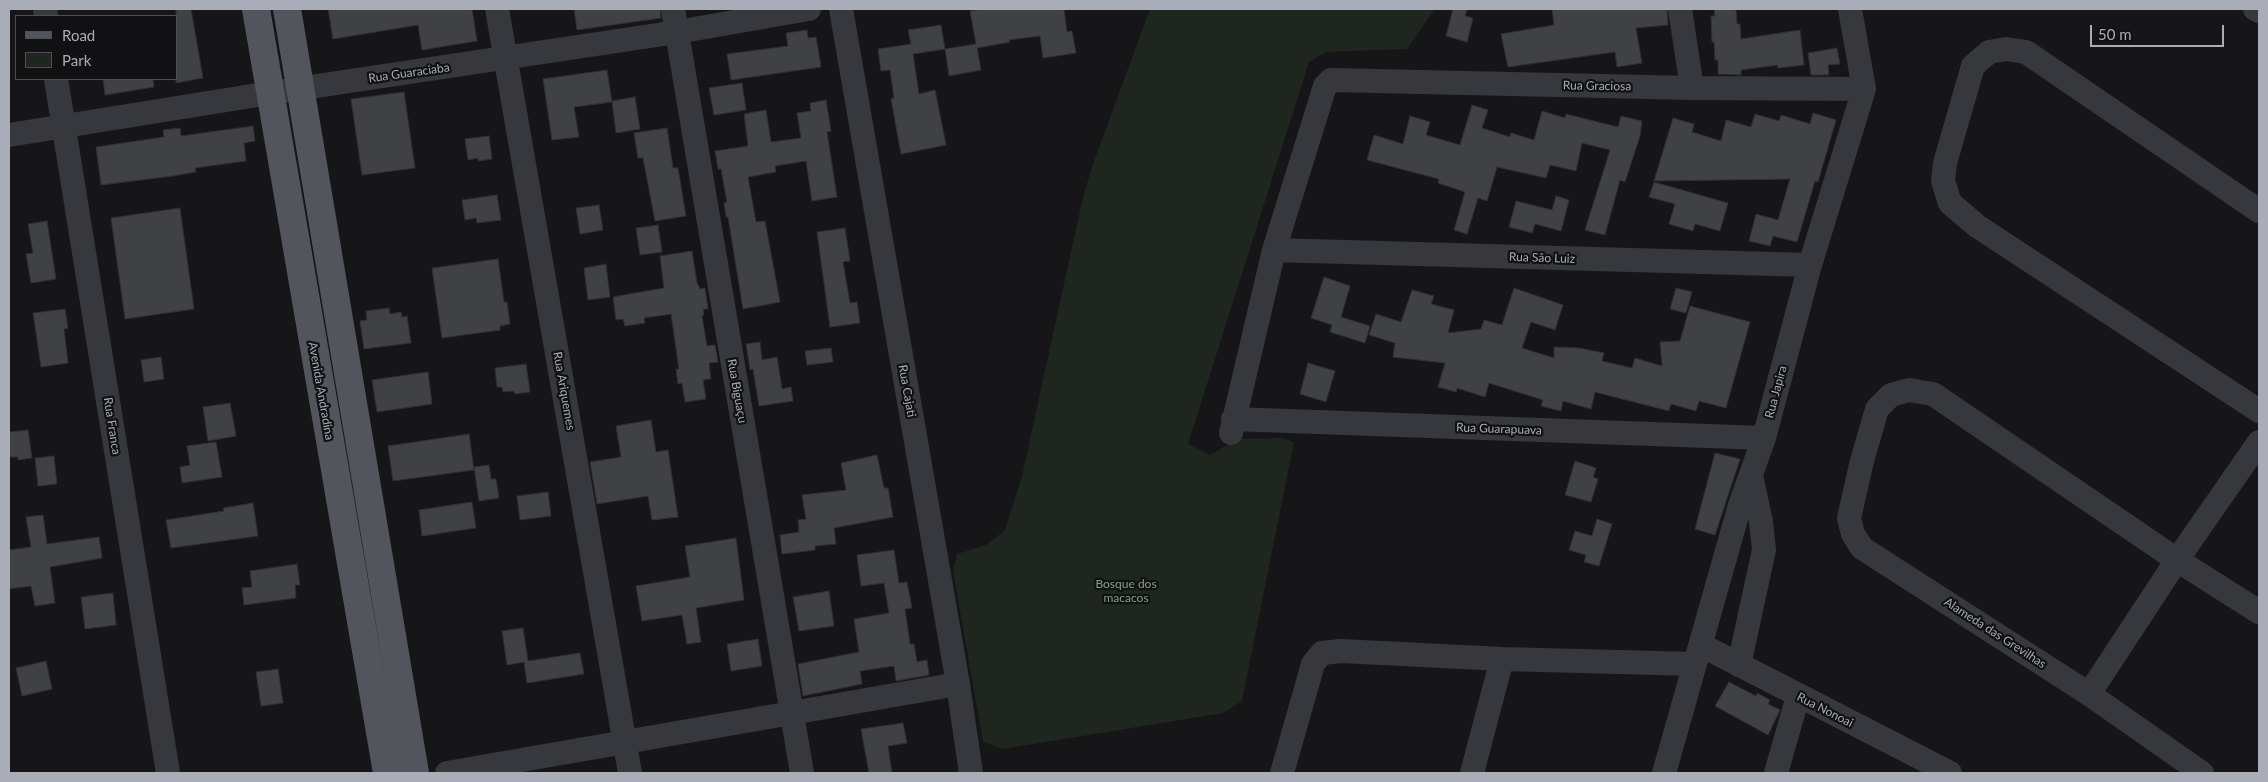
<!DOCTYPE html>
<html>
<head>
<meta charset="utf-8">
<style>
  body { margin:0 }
  #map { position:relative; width:2268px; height:782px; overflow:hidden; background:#161618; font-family:Lato,sans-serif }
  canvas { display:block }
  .frame { position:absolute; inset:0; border:10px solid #a8adb8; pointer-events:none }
  .legend { position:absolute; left:15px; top:15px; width:162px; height:65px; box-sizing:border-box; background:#111113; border:1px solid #4d4f55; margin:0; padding:6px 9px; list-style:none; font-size:15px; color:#a8adb8 }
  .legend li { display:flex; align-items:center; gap:10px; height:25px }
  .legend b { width:25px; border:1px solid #4d4f55 }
  .scale { position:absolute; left:2090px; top:25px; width:134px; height:22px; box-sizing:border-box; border:2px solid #a8adb8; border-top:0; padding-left:6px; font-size:15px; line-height:18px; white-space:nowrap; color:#a8adb8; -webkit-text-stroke:4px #111113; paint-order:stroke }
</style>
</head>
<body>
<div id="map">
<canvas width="2268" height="782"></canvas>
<div class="frame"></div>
<ul class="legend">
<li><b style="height:6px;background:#53555c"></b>Road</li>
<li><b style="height:14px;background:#1e261f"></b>Park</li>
</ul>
<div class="scale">50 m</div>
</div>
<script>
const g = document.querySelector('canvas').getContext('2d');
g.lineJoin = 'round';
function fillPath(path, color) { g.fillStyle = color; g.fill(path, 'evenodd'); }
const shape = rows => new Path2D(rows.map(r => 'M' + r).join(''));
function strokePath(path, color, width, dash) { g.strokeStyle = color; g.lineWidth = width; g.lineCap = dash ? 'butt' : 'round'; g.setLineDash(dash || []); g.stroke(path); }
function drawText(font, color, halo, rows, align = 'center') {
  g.font = font + ' Lato,sans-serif'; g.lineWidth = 4.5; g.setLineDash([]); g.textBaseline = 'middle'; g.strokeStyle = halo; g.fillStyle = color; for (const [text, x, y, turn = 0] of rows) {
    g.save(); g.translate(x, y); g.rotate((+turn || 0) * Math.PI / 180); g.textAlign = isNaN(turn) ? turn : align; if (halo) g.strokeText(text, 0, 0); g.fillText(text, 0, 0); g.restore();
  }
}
fillPath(shape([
  [1150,9,1435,9,1407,49,1326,52,1309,62,1188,444,1210,455,1238,439,1282,438,1294,442,1242,701,1223,713,1003,749,983,742,953,571,957,554,986,545,1005,530,1022,476,1083,197,1093,164]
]), '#1e261f');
const building = shape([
  [176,9,191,9,203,78,176,83,176,9],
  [328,9,472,9,477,41,422,50,418,25,333,39,328,9],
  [574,9,660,9,661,18,577,30,574,9],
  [983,9,1064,9,1067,32,1072,31,1076,53,1043,58,1040,36,1009,40,1010,42,977,48,981,70,949,76,945,49,976,44,970,11,983,9],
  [1453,9,1467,9,1465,16,1473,18,1467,42,1446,36,1453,9],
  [1552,9,1667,9,1668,25,1636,28,1642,63,1617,67,1615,52,1508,67,1501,34,1554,25,1552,9],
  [1714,9,1736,9,1737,24,1740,24,1741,39,1800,30,1804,65,1778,68,1777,65,1741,70,1741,75,1718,74,1718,60,1715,60,1714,42,1712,42,1711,16,1715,16,1714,9],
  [941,25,945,49,913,54,919,94,935,90,946,145,901,154,891,99,894,98,890,70,881,71,878,49,911,44,908,30,941,25],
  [807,30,808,38,816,37,821,67,731,80,727,54,788,46,786,33,807,30],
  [1837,48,1840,64,1828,65,1829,75,1811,75,1808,53,1837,48],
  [607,70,612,102,574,107,579,137,552,140,543,79,607,70],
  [103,79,153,79,154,87,105,95,103,79],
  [742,83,746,110,714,115,709,88,742,83],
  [404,92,415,168,362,175,351,99,404,92],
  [635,97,640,129,616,133,612,101,635,97],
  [826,100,831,131,827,132,837,197,812,201,806,161,775,166,776,172,748,177,756,222,765,221,780,302,743,309,728,217,726,217,724,203,727,202,721,169,718,169,715,151,748,146,744,114,766,110,771,142,801,138,797,113,811,111,810,103,826,100],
  [1472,105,1488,110,1482,128,1510,137,1511,133,1534,140,1542,111,1565,118,1566,114,1618,127,1621,116,1642,121,1640,136,1625,182,1620,180,1605,235,1585,230,1610,150,1582,143,1576,171,1550,165,1546,178,1497,167,1487,201,1478,198,1467,234,1454,230,1465,192,1438,183,1439,179,1367,160,1374,135,1403,144,1410,116,1430,122,1426,135,1460,145,1472,105],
  [1813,113,1836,120,1818,182,1815,181,1797,242,1773,236,1770,246,1749,241,1756,214,1778,220,1790,179,1654,181,1673,118,1694,124,1692,132,1721,141,1726,120,1751,127,1755,114,1779,121,1781,115,1810,124,1813,113],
  [253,126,255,141,244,143,246,161,195,168,196,172,173,176,101,185,96,147,164,137,163,130,180,128,181,136,253,126],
  [667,128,673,168,678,168,686,216,655,221,643,158,638,158,634,133,667,128],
  [489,136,492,159,478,161,478,158,468,160,465,139,489,136],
  [1654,182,1728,203,1720,231,1695,224,1693,231,1669,224,1675,204,1649,197,1654,182],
  [497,195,501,220,477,223,476,218,465,220,462,200,497,195],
  [1556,196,1569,200,1561,231,1535,224,1532,233,1509,227,1516,201,1552,210,1556,196],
  [599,205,603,230,580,234,576,208,599,205],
  [180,208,194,309,125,319,111,218,180,208],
  [47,221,56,279,31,283,26,254,33,253,28,224,47,221],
  [658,225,662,252,640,255,636,228,658,225],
  [845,228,850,261,843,262,850,303,857,302,860,323,830,327,817,232,845,228],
  [692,251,697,283,700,289,705,288,708,309,703,309,704,315,702,316,707,346,715,345,718,362,709,363,711,379,703,380,706,399,685,402,682,383,678,384,676,369,679,369,671,314,644,318,645,323,625,326,623,319,616,320,613,297,664,288,660,256,692,251],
  [498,259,504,302,507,302,510,324,500,326,500,330,442,338,432,268,498,259],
  [606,264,610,297,588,300,584,268,606,264],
  [1324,277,1350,286,1341,317,1370,326,1365,343,1330,332,1332,325,1311,318,1324,277],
  [1514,288,1563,305,1555,330,1531,322,1522,348,1554,358,1554,347,1579,348,1604,353,1602,361,1632,368,1635,358,1662,366,1660,342,1680,341,1690,306,1750,322,1726,408,1699,401,1696,411,1671,404,1669,411,1595,392,1591,409,1563,401,1561,411,1541,406,1543,400,1489,383,1485,397,1457,388,1456,392,1438,387,1445,363,1393,357,1395,343,1369,335,1376,314,1401,322,1412,290,1434,296,1431,304,1454,310,1448,333,1481,329,1484,320,1502,325,1514,288],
  [1676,288,1692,292,1686,313,1670,309,1676,288],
  [389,308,390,314,401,312,402,317,407,316,411,343,364,349,360,321,367,320,366,311,389,308],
  [65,309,68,328,64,329,68,363,41,367,33,313,65,309],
  [760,342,762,360,777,357,782,389,791,387,793,401,759,406,753,369,750,370,746,344,760,342],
  [831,348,833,362,807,365,805,351,831,348],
  [161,357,164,379,144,382,141,360,161,357],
  [1308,363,1335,371,1326,402,1300,394,1308,363],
  [526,364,530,392,515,394,514,391,503,392,502,387,497,387,495,368,526,364],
  [428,372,432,404,377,412,372,380,428,372],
  [230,403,236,436,208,441,203,407,230,403],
  [651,420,656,452,668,450,678,517,652,520,648,496,597,504,590,462,621,457,616,426,651,420],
  [28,430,32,458,18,460,18,457,9,457,9,432,28,430],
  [469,434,474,470,393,481,388,446,469,434],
  [216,442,222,477,182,483,180,467,190,465,187,446,216,442],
  [1715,453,1740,459,1715,535,1695,529,1715,453],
  [877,455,884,488,888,488,893,517,834,528,836,544,815,546,815,550,782,554,780,535,799,532,798,520,806,519,802,495,846,490,841,463,877,455],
  [54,456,57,484,38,486,35,458,54,456],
  [1575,461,1596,468,1593,477,1598,479,1591,502,1565,495,1575,461],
  [489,465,491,479,496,479,499,498,479,501,474,467,489,465],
  [548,492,551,516,520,520,517,496,548,492],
  [472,502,476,528,422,536,419,510,472,502],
  [253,503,258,536,171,548,166,520,224,511,223,508,253,503],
  [43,515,47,544,99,537,102,558,50,567,55,603,35,606,31,586,9,589,9,550,31,547,26,517,43,515],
  [1597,519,1612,524,1599,566,1584,562,1586,555,1569,550,1575,531,1592,536,1597,519],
  [736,538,744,600,696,608,701,642,687,644,682,615,642,621,636,586,690,577,685,546,736,538],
  [894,550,899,583,907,582,912,608,905,609,910,644,914,644,917,662,927,660,929,675,896,681,894,666,860,671,862,684,803,696,798,664,859,652,854,619,889,613,884,583,861,586,857,555,894,550],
  [297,564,300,585,295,585,296,598,244,605,242,588,252,587,250,571,297,564],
  [829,591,834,626,799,631,793,597,829,591],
  [113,593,116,625,85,629,81,597,113,593],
  [523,628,528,661,580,653,584,674,527,683,524,662,507,665,502,631,523,628],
  [758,639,762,666,731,671,727,644,758,639],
  [46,661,52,689,22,696,16,668,46,661],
  [278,669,283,703,261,706,256,672,278,669],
  [1729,682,1756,696,1757,693,1770,700,1768,704,1780,710,1768,735,1715,706,1729,682],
  [903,723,907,743,888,746,892,773,869,773,861,729,903,723]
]);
fillPath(building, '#404145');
strokePath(building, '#303034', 1);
strokePath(shape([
  [45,9,46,16],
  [497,9,630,773],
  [673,9,802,773],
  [841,9,958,684,971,773],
  [1680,9,1692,88],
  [2255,9,2259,11],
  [56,79,168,773],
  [9,135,270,93,677,32,809,9],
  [2259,211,2026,52,2006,49,1989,52,1973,66,1945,163,1943,181,1950,203,1977,226,2259,411],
  [1274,250,1810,265],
  [1233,419,1764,438],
  [1231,433,1274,250,1325,86,1331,80,1692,88,1864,89],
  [1701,645,1950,773],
  [1739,665,1764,550,1761,522,1751,475],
  [2089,694,2177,560,2259,442],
  [447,773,958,684],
  [1282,773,1313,664,1322,653,1341,651,1502,659,1695,664],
  [1472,773,1502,659],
  [1664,773,1740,505,1764,438,1810,265,1864,89,1850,9],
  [1776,773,1798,696],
  [2202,773,2089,694,1862,548,1853,534,1849,518,1862,461,1877,409,1891,395,1909,390,1933,394,2177,560,2259,612]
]), '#37383d', 24);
strokePath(shape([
  [256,9,387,773],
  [287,9,415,773]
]), '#53555c', 28);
drawText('12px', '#a8adb8', '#111113', [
  ["Rua Guaraciaba",409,73,-8],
  ["Rua Graciosa",1597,86,1],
  ["Rua São Luiz",1542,258,2],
  ["Avenida Andradina",321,391,80],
  ["Rua Ariquemes",564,391,80],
  ["Rua Biguaçu",737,391,80],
  ["Rua Cajati",907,391,80],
  ["Rua Japira",1776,392,-75],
  ["Rua Franca",112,426,81],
  ["Rua Guarapuava",1499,429,2],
  ["Alameda das Grevilhas",1995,633,33],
  ["Rua Nonoai",1825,710,27]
]);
drawText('12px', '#7fa381', '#111113', [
  ["Bosque dos",1126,584],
  ["macacos",1126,598]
]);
</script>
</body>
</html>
